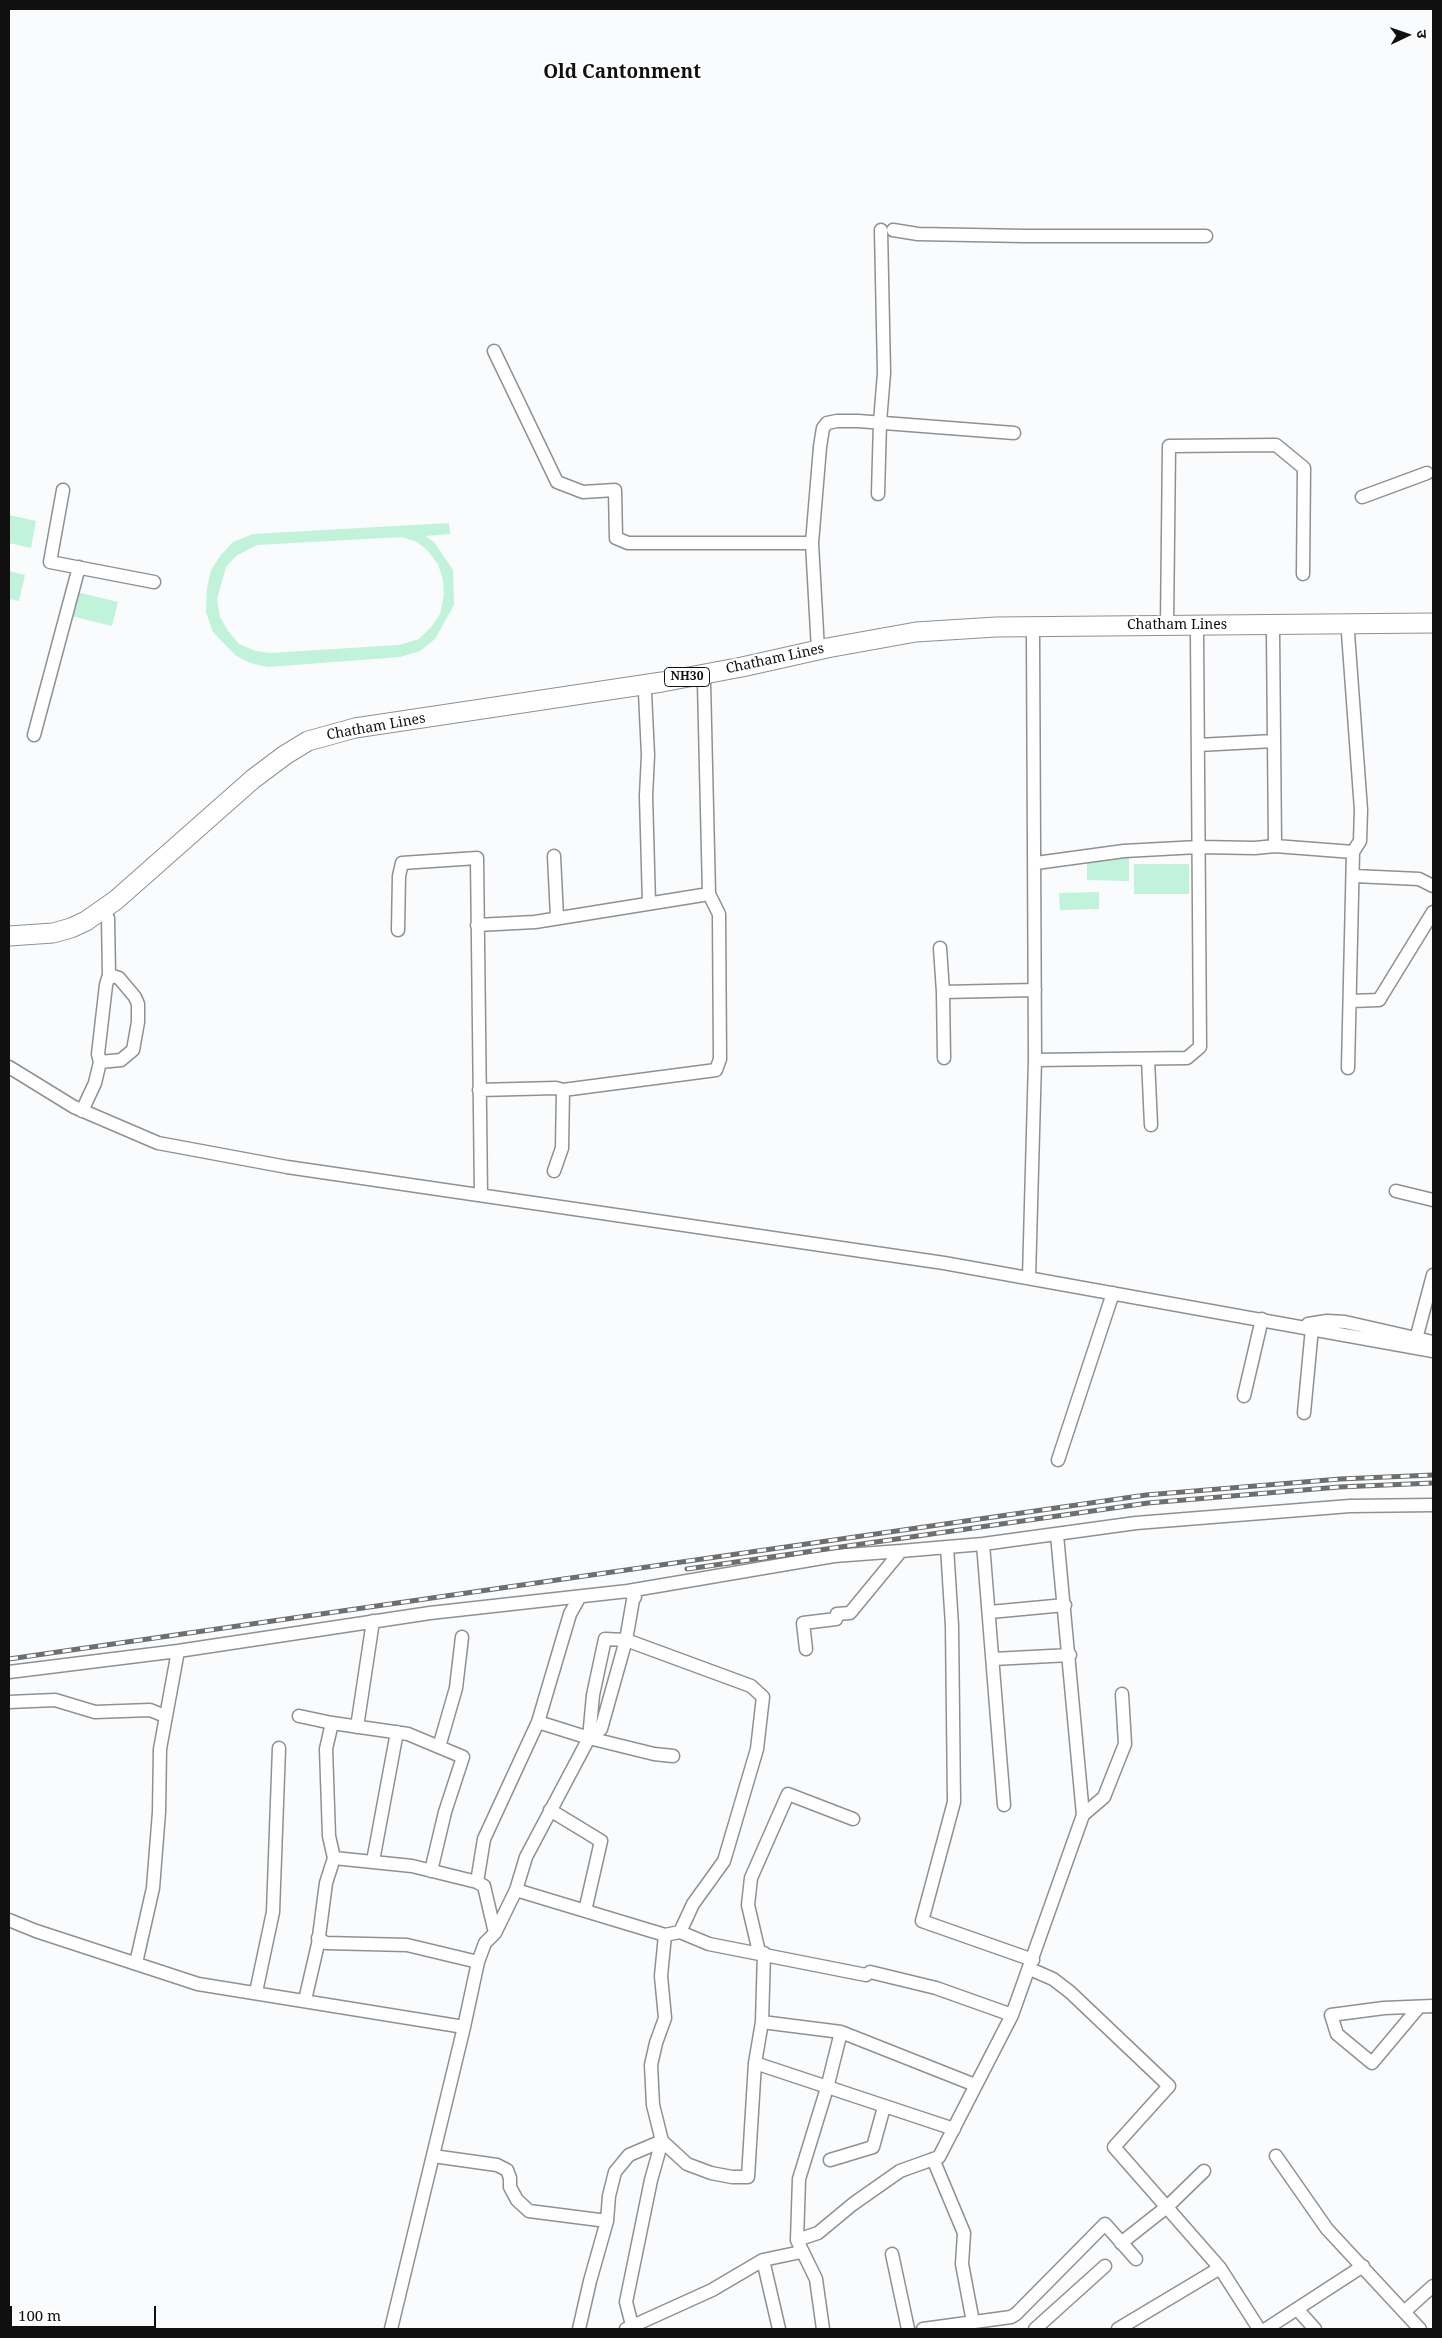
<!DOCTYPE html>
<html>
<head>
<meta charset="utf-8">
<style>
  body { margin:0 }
  #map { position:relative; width:1442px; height:2338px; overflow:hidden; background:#fafbfd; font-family:"Noto Serif","Noto Sans Devanagari",serif }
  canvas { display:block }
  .frame { position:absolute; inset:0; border:10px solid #101011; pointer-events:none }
  .north { position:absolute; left:1382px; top:10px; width:50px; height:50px; -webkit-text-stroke:4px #fff; paint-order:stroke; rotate:87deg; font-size:14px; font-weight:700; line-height:20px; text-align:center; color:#101011 }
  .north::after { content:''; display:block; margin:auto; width:18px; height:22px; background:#101011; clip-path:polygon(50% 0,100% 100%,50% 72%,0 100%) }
  .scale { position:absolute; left:10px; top:2306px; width:146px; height:22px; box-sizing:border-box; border:2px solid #101011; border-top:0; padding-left:6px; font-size:15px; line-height:18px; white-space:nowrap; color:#101011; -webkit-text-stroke:4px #fff; paint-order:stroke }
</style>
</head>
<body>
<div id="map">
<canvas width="1442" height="2338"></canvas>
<div class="frame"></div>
<div class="north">उ</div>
<div class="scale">100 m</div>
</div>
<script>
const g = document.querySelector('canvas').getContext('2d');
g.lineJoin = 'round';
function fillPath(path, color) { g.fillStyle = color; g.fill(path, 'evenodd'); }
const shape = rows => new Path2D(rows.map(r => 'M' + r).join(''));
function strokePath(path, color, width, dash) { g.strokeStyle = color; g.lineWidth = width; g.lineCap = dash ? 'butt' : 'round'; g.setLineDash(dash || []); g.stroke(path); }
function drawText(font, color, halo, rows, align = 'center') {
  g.font = font + ' "Noto Serif",serif'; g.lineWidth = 4.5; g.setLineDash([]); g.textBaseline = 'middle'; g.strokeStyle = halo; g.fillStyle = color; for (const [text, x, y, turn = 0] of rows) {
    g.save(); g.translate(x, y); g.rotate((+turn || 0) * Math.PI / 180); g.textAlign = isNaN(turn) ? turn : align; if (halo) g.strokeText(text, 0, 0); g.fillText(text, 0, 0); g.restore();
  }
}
fillPath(shape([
  [9,515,36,521,31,548,9,543],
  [449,523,450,534,425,536,434,542,453,570,454,605,435,639,420,651,400,657,268,667,250,663,235,655,213,632,206,612,207,588,211,570,221,555,233,542,253,534],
  [402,537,417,542,427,550,438,564,443,580,444,595,440,614,431,627,419,639,399,645,270,653,256,651,239,644,228,631,220,617,217,599,226,567,236,556,257,545],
  [9,571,25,575,19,601,9,599],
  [77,592,118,602,112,626,71,616],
  [1087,857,1129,857,1129,881,1087,880],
  [1134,864,1189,864,1189,894,1134,894],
  [1099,892,1099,909,1060,910,1059,893]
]), '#c1f2da');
const minor = shape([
  [893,230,918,234,1025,236,1206,236],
  [494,351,557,482,583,492,615,490,616,538,628,543,812,543],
  [63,490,50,562,154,582],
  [878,494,880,422,884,373,881,230],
  [1362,497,1427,473],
  [1167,625,1169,446,1276,445,1304,468,1303,574],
  [1273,633,1275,846],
  [1033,636,1035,1060],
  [818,650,812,543,820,447,823,428,827,423,837,421,858,421,1014,433],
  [645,693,648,755,646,796,649,903],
  [34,735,79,567],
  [1198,745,1274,741],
  [554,856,557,917],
  [1036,863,1124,851,1198,847,1255,848,1275,846,1353,852],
  [1354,876,1419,879,1433,886],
  [477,925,535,922,709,894],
  [398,930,399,876,402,863,477,858,481,1195],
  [940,948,943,992,1035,990],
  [943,992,944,1058],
  [1351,1001,1379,1000,1433,912],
  [1148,1059,1151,1125],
  [100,1062,121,1060,133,1050,138,1022,138,1004,135,997,119,978,109,975],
  [9,1067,74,1107,158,1143,287,1167,944,1263,1433,1351],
  [1348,1068,1353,852,1360,841,1361,810,1348,633],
  [479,1090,556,1088,563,1090,716,1070,720,1059,719,914,709,894,704,683],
  [82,1111,95,1083,100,1062,98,1054,106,985,109,975,108,918],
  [554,1171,562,1148,563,1090],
  [1396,1191,1433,1200],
  [1029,1278,1035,1060,1187,1058,1200,1047,1197,634],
  [1308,1324,1327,1321,1345,1322,1433,1342],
  [1416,1339,1433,1275],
  [1244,1396,1262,1319],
  [1304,1413,1312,1328],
  [1058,1460,1113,1293],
  [983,1544,1004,1805],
  [990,1612,1065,1605],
  [806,1649,803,1623,836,1619,837,1614,850,1613,901,1551,947,1547],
  [993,1659,1070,1655],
  [9,1672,178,1651,430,1613,628,1591,834,1556,901,1551],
  [9,1702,55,1700,95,1712,150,1710,165,1716],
  [299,1716,332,1723,326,1749,329,1836,334,1858,326,1883,318,1944,305,2000],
  [538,1722,589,1738,654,1754,673,1756],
  [332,1723,408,1734,463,1757,445,1812,431,1871],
  [357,1727,373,1621],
  [589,1738,601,1729,626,1640,633,1600,635,1597,628,1591],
  [439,1747,456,1688,462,1637],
  [550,1810,601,1841,585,1911],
  [1083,1815,1104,1797,1125,1744,1122,1694],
  [334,1858,412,1866,477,1882,484,1886,495,1933],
  [373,1861,397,1732],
  [477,1882,484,1839,538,1722,570,1614,579,1598],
  [9,1920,36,1931,198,1984,464,2027],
  [680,1932,693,1904,724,1861,757,1749,763,1697,751,1686,626,1640,605,1639,593,1695,589,1738,526,1857,516,1890,665,1935,680,1932,709,1944,866,1975,870,1972,936,1988,1012,2015],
  [318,1938,326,1943,407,1945,478,1962],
  [759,1952,748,1905,751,1878,788,1794,853,1819],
  [1033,1960,922,1921,954,1802,952,1626,947,1547,983,1544,1136,1523,1350,1506,1433,1505],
  [136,1963,153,1888,159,1812,160,1749,178,1651],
  [1030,1969,1053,1979,1070,1992,1169,2086,1114,2147,1220,2268,1259,2329],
  [256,1992,273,1912,279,1748],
  [1419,2007,1372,2063,1337,2034,1331,2015,1384,2008,1433,2006],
  [762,2022,841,2032,827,2088,799,2179,797,2240],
  [841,2032,975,2085],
  [755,2063,954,2129],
  [662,2141,687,2164,711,2173,732,2177,748,2177,755,2063,762,2022,764,1953],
  [433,2156,497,2165,507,2170,510,2178,510,2187,517,2200,529,2211,607,2221],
  [1276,2156,1327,2229,1420,2329],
  [933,2159,964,2233,962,2264,973,2322],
  [830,2160,873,2147,884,2107],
  [1121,2243,1168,2206,1204,2171],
  [892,2254,908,2329],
  [763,2260,779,2329],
  [1297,2309,1315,2329],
  [1404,2312,1433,2286],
  [391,2329,464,2027,478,1962,485,1943,495,1933,516,1890],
  [579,2329,590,2281,607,2221,609,2196,615,2172,629,2155,662,2141],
  [626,2329,712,2290,763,2260,801,2252],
  [633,2329,626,2302,651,2180,662,2141,653,2105,651,2065,656,2043,665,2018,661,1976,665,1935],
  [823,2329,816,2279,797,2240,818,2233,853,2204,900,2171,939,2157,1012,2015,1083,1815,1057,1535],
  [923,2329,1011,2317,1016,2314,1105,2224,1136,2259],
  [1035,2329,1105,2266],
  [1118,2329,1220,2268],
  [1266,2329,1363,2266]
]);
const highway = shape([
  [9,936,53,933,71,928,86,921,116,900,253,779,285,755,308,741,355,728,662,682,742,667,827,648,916,632,996,627,1433,623]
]);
strokePath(minor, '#8f9092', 15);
strokePath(highway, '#8f9092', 21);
strokePath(minor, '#fff', 12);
strokePath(highway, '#fff', 19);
const rail = shape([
  [687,1569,1148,1503,1339,1487,1433,1483],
  [9,1659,1146,1495,1340,1479,1433,1475]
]);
strokePath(rail, '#6d6e6f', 5);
strokePath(rail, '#fff', 3, [9]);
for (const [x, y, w] of [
  [687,677,45]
]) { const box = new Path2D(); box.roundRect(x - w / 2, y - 9.5, w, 19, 4); g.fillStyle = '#fff'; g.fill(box); strokePath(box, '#101011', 1); }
drawText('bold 12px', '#101011', null, [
  ["NH30",687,677]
]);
drawText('14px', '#101011', '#fff', [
  ["Chatham Lines",1177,625],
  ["Chatham Lines",775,659,-12],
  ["Chatham Lines",376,727,-10]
]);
drawText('bold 19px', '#101011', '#fff', [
  ["Old Cantonment",622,73]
]);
</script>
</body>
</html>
